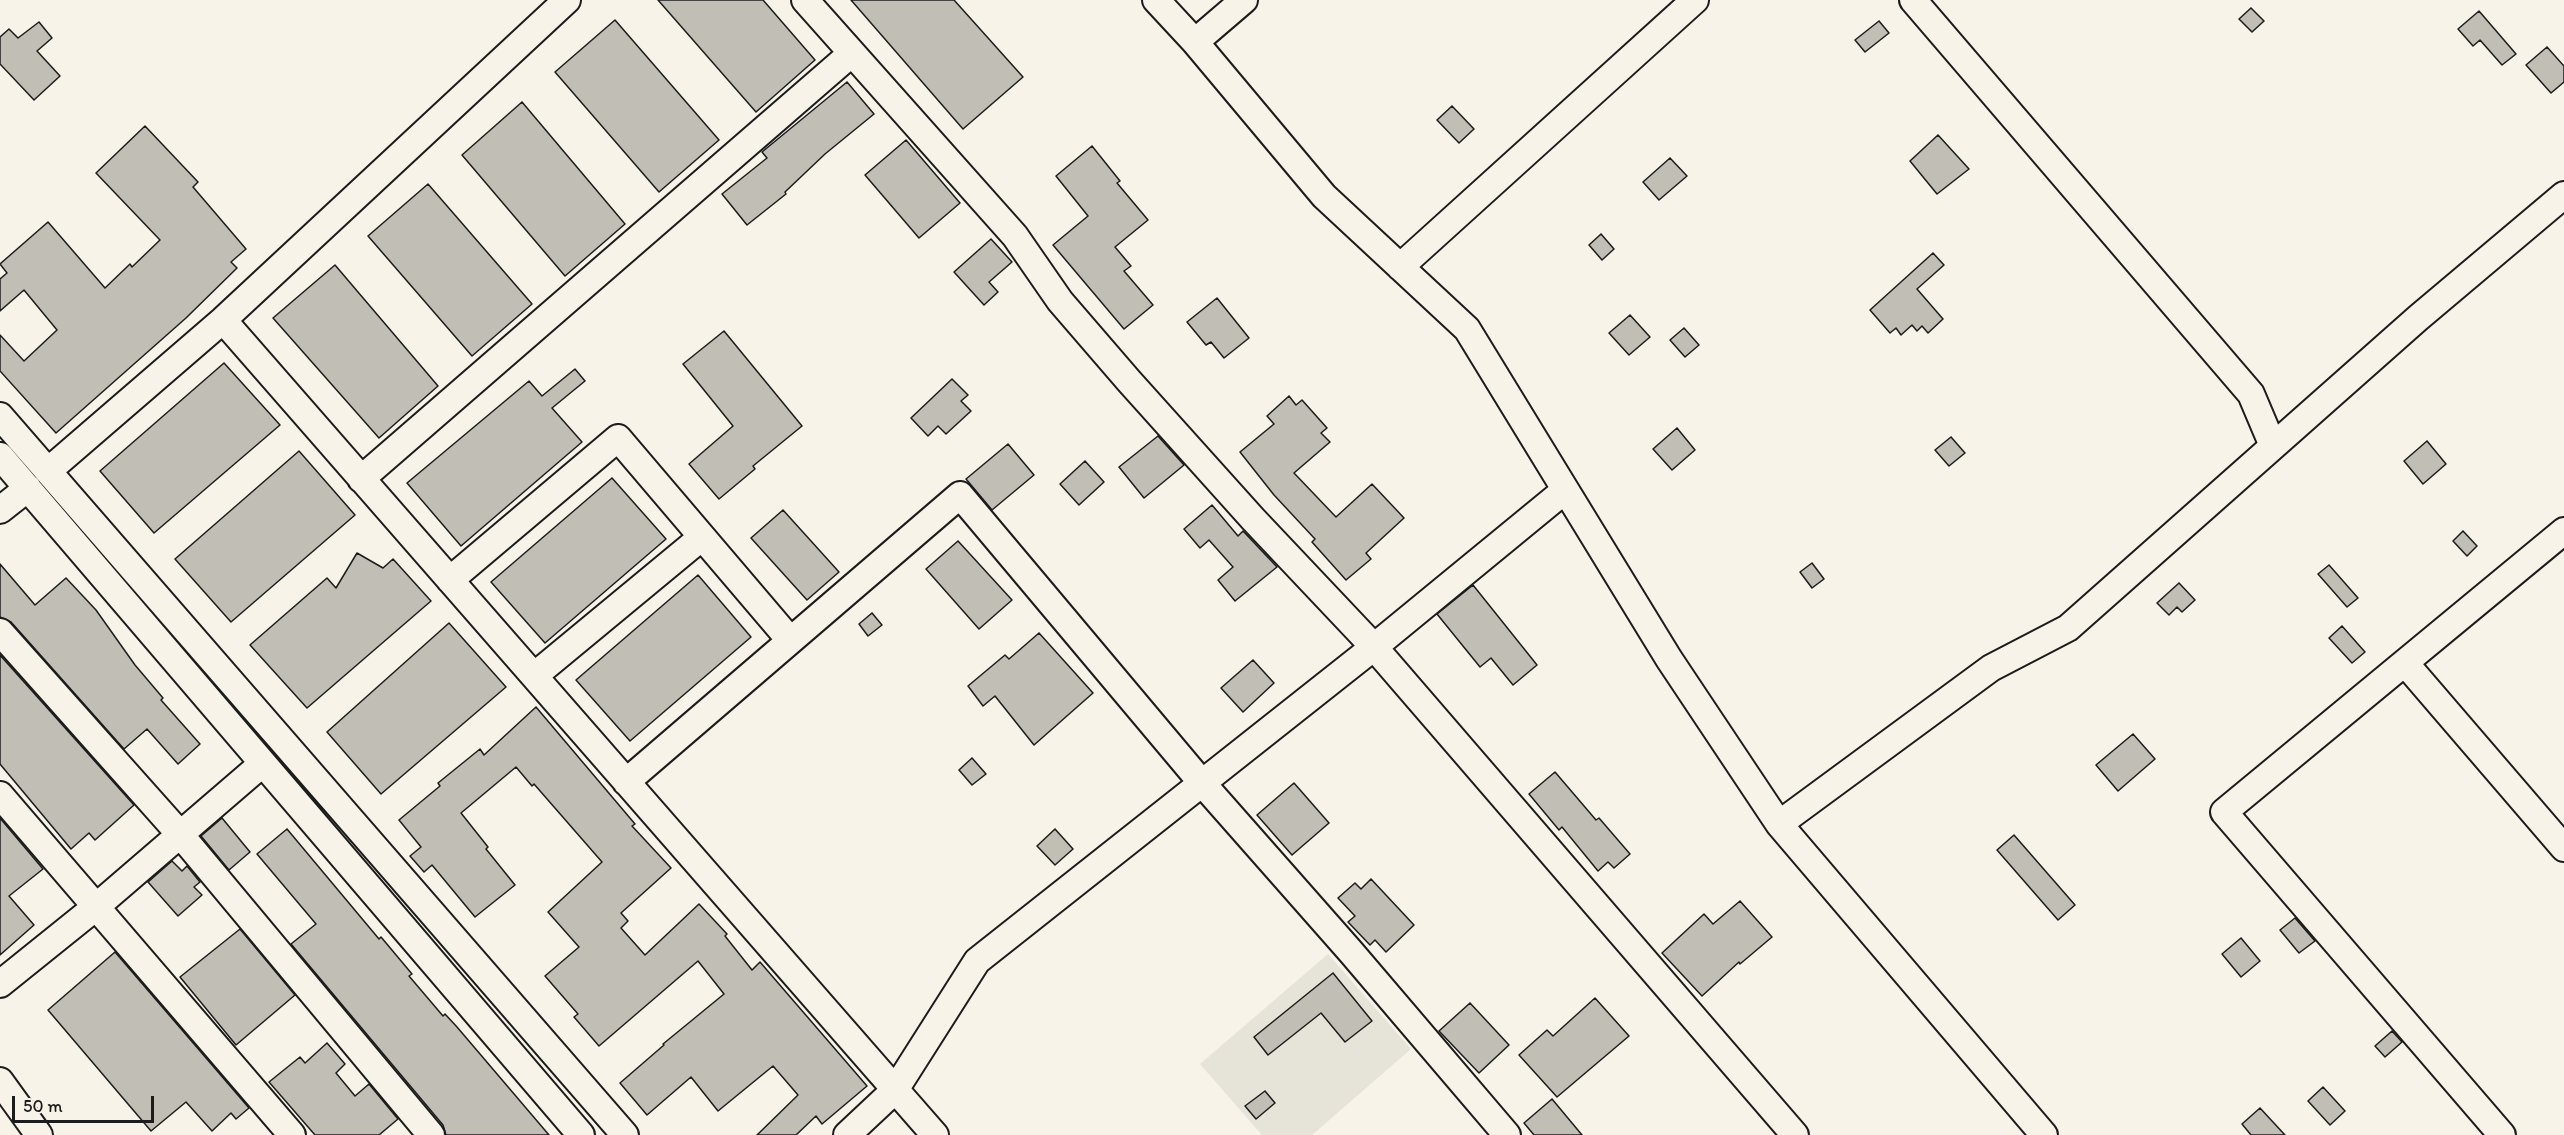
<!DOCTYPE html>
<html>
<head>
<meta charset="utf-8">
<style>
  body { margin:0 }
  #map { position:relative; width:2564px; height:1135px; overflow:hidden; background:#f7f3e8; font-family:Itim,sans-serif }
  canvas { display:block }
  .scale { position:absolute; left:12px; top:1096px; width:142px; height:27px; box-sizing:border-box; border:3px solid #1c1c1c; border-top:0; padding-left:8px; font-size:18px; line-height:21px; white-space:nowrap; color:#1c1c1c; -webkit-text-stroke:4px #f7f3e8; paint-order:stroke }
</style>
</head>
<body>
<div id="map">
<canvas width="2564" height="1135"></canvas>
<div class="scale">50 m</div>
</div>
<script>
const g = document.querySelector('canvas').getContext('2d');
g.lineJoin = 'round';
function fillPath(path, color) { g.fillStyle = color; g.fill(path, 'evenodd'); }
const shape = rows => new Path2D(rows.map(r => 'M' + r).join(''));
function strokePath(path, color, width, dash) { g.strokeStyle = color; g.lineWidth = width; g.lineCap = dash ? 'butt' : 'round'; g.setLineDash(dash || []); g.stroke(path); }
fillPath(shape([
  [1328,954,1411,1049,1312,1135,1262,1135,1200,1064]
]), '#e6e3d9');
const building = shape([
  [658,0,763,0,815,60,756,112,658,0],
  [851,0,954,0,1023,77,963,129,851,0],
  [2251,8,2264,21,2252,32,2239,19,2251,8],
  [2479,11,2516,54,2502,65,2480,40,2473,46,2458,29,2479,11],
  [615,20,719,140,659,192,555,72,615,20],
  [1879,21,1889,33,1865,52,1855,40,1879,21],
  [39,22,52,38,37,51,60,76,34,100,0,64,0,37,9,29,18,38,39,22],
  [2547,47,2564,66,2564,82,2551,93,2526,65,2547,47],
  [847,82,874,114,825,154,785,192,786,194,747,225,722,194,767,158,762,152,847,82],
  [522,102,625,224,565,276,462,155,522,102],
  [1452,106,1474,129,1459,143,1437,120,1452,106],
  [145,126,198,182,193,187,246,249,231,262,237,268,186,318,56,433,0,371,0,335,24,361,57,330,24,290,0,311,0,279,7,273,0,264,48,222,105,288,130,264,132,267,160,240,96,173,145,126],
  [1938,135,1969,169,1937,194,1910,161,1938,135],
  [906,140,960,203,919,238,865,175,906,140],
  [1092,146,1120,181,1117,183,1148,220,1115,247,1131,266,1124,271,1153,305,1124,329,1053,245,1088,216,1056,176,1092,146],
  [1670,158,1687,176,1659,200,1643,182,1670,158],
  [428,184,532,304,472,356,368,236,428,184],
  [1601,234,1614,249,1602,260,1589,245,1601,234],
  [991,239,1012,262,989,282,998,292,984,305,954,272,991,239],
  [1933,253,1944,265,1917,289,1943,319,1928,333,1922,326,1917,331,1912,325,1901,335,1896,328,1890,333,1870,310,1933,253],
  [335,265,438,386,379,438,273,318,335,265],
  [1217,298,1249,338,1224,358,1211,342,1206,345,1187,322,1217,298],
  [1630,315,1650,337,1629,355,1609,333,1630,315],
  [1684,328,1699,345,1685,357,1670,340,1684,328],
  [724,331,802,426,753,466,755,469,719,499,689,464,733,426,683,364,724,331],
  [224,363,280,425,154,533,100,471,224,363],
  [575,369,585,381,552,408,582,442,461,546,407,483,529,381,542,396,575,369],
  [952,379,968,395,961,401,971,411,946,434,938,426,928,436,911,418,952,379],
  [1289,396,1296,405,1302,400,1327,428,1321,433,1330,442,1294,473,1336,517,1372,484,1404,518,1366,553,1371,559,1346,580,1312,542,1315,539,1274,495,1240,452,1274,424,1267,416,1289,396],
  [1677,428,1695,450,1672,470,1653,449,1677,428],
  [1158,436,1184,465,1144,498,1119,467,1158,436],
  [1951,437,1965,453,1949,466,1935,450,1951,437],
  [2427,441,2446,464,2423,484,2404,461,2427,441],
  [1008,444,1034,475,992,510,966,479,1008,444],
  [299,451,355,515,231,622,175,559,299,451],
  [1085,461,1104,482,1079,505,1060,484,1085,461],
  [612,478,666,539,545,643,491,582,612,478],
  [1212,505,1238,536,1243,531,1277,567,1235,601,1218,580,1233,567,1209,540,1200,548,1184,529,1212,505],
  [783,510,839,572,807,600,751,538,783,510],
  [2463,531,2477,546,2467,556,2453,541,2463,531],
  [958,541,1012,600,979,629,926,569,958,541],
  [357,553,383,568,393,559,431,601,307,708,250,645,327,578,336,588,357,553],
  [1812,563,1824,579,1812,588,1800,572,1812,563],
  [0,564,35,605,66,578,96,610,135,665,163,698,161,700,200,744,178,764,147,729,124,749,11,622,0,617,0,564],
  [2329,565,2358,598,2347,607,2318,574,2329,565],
  [698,575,751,637,630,741,576,680,698,575],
  [2179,583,2195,600,2182,612,2177,607,2169,615,2157,603,2179,583],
  [1473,585,1537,665,1513,685,1491,658,1480,667,1437,614,1473,585],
  [872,613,882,625,868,636,859,624,872,613],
  [449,623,506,687,381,794,327,732,449,623],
  [2342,626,2365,652,2352,663,2329,638,2342,626],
  [1039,633,1093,693,1034,745,995,696,983,706,968,686,1005,655,1009,659,1039,633],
  [0,655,134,805,95,840,89,833,71,849,0,764,0,655],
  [1253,660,1274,683,1243,712,1221,688,1253,660],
  [536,707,635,824,632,826,671,868,621,913,628,921,621,928,645,955,699,904,727,934,725,936,752,970,760,962,867,1086,822,1124,816,1116,796,1135,757,1135,798,1095,773,1066,718,1111,691,1077,647,1115,620,1083,664,1045,663,1044,724,994,698,961,599,1046,574,1017,578,1014,545,976,579,947,548,912,602,862,534,784,532,786,516,767,461,813,488,847,486,849,515,885,475,917,432,865,424,872,410,856,421,847,399,820,440,786,438,783,480,749,484,755,536,707],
  [2133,734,2155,759,2118,791,2096,765,2133,734],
  [972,758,986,774,972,785,959,770,972,758],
  [1555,772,1596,820,1599,818,1630,854,1614,868,1608,862,1598,871,1562,827,1559,830,1529,794,1555,772],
  [1294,783,1329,823,1292,855,1257,815,1294,783],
  [0,818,43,869,9,896,34,925,0,955,0,818],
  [222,818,250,852,229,870,201,836,222,818],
  [287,829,379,939,381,937,412,974,409,976,443,1016,445,1014,457,1027,549,1135,446,1135,443,1125,291,944,316,924,257,854,287,829],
  [1055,829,1073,849,1055,865,1037,846,1055,829],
  [2014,835,2075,905,2058,920,1997,850,2014,835],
  [172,861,182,871,187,866,200,882,194,887,202,895,178,916,148,882,172,861],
  [1371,879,1414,925,1386,952,1375,940,1370,945,1348,922,1355,916,1338,898,1355,883,1361,889,1371,879],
  [1740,901,1772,937,1740,964,1739,962,1702,996,1662,953,1704,914,1713,924,1740,901],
  [2295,918,2315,941,2299,953,2280,930,2295,918],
  [240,929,295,995,236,1045,180,977,240,929],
  [2241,938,2260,961,2241,977,2222,954,2241,938],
  [115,952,249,1108,236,1119,231,1113,212,1131,186,1102,151,1131,48,1010,115,952],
  [1333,973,1372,1021,1345,1042,1321,1013,1268,1055,1254,1037,1333,973],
  [1595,998,1629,1036,1557,1097,1519,1055,1547,1030,1553,1036,1595,998],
  [1470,1003,1509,1045,1479,1073,1439,1031,1470,1003],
  [2392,1031,2402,1042,2385,1057,2375,1046,2392,1031],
  [327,1043,345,1064,336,1073,355,1096,369,1084,398,1119,379,1135,315,1135,269,1082,300,1057,305,1063,327,1043],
  [2323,1087,2345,1111,2330,1125,2308,1101,2323,1087],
  [1265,1091,1275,1103,1256,1119,1245,1106,1265,1091],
  [1552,1099,1582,1135,1534,1135,1524,1123,1552,1099],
  [2260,1108,2285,1135,2251,1135,2242,1124,2260,1108]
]);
fillPath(building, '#c0beb5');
strokePath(building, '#1c1c1c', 1.5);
const minor = shape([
  [805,0,1015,236,1060,301,1129,381,1253,519,1374,647,1795,1135],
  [1156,0,1195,42,1324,196,1467,329,1669,659,1779,824,2044,1135],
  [1913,0,2251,394,2273,446],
  [1195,42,1244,0],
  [1400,267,1695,0],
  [223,320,935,1135],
  [0,416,625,1135],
  [0,456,581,1135],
  [48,471,223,320,567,0],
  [361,479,852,53],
  [0,510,28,488],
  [450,580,618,438,790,640],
  [0,632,179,833,431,1135],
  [2405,663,2564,848],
  [534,676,702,537],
  [626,782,960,495,1202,783,1351,952,1507,1135],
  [0,795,292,1135],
  [1779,824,1991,668,2068,628,2418,318,2564,195],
  [0,984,97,906,262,764],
  [0,1081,39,1135],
  [847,1135,895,1090,977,961,1374,647,1564,491],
  [2502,1135,2224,812,2564,531]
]);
strokePath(minor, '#1c1c1c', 30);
strokePath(minor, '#f7f3e8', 26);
</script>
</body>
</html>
